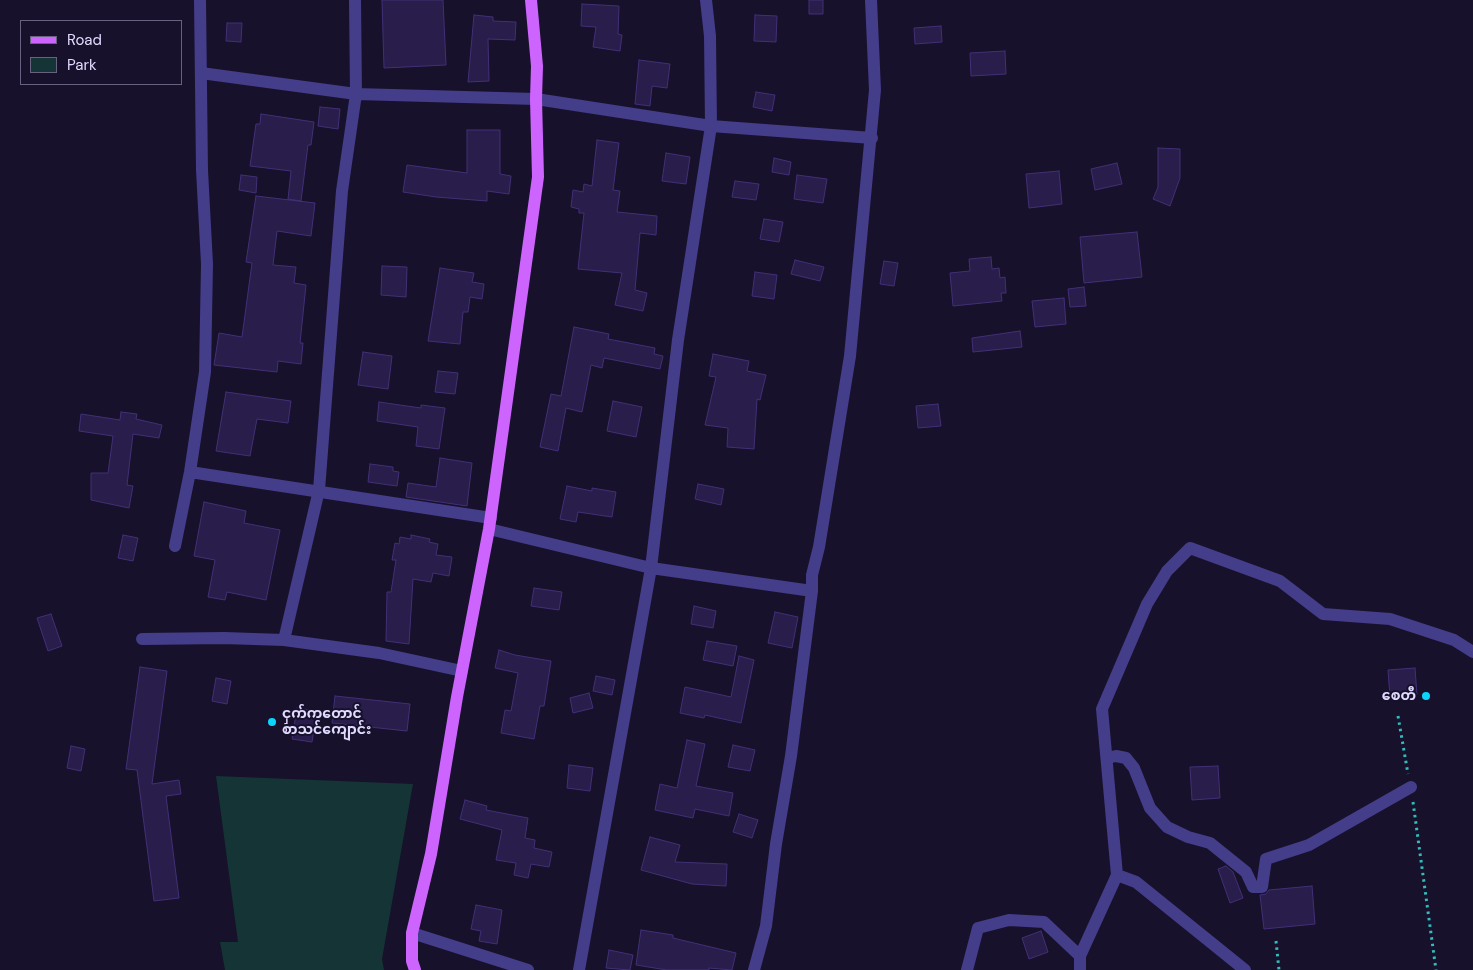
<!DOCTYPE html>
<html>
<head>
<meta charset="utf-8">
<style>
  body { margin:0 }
  #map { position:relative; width:1473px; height:970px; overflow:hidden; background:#17112b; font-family:"DM Sans",sans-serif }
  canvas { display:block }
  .legend { position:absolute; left:20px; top:20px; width:162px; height:65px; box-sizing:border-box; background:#17112b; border:1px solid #686280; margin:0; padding:6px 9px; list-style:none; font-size:15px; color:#e1dbff }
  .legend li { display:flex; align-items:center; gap:10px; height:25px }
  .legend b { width:25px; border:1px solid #686280 }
</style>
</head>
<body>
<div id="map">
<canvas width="1473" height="970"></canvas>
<ul class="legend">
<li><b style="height:6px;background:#cc64fd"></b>Road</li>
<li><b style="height:14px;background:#143435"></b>Park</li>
</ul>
</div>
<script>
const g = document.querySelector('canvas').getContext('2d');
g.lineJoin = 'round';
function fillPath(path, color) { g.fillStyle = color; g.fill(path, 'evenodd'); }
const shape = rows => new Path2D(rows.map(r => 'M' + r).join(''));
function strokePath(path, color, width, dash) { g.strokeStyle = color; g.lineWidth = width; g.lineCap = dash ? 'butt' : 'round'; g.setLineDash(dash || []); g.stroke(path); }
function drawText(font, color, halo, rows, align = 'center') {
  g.font = font + ' "DM Sans","Noto Sans Myanmar",sans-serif'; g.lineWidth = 4; g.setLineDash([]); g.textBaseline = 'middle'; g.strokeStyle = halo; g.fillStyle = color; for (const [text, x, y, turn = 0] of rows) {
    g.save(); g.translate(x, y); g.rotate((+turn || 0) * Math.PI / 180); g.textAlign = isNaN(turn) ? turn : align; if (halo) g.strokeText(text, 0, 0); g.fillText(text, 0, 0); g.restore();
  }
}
fillPath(shape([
  [216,776,413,784,382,959,384,970,225,970,220,942,238,942]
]), '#143435');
const building = shape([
  [382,0,443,0,446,65,384,68,382,0],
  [809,0,823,0,823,14,809,14,809,0],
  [582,4,619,6,618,34,622,35,620,51,593,47,596,27,581,26,582,4],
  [474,15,493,17,493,21,516,22,515,40,488,39,489,81,468,82,474,15],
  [755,15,777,16,776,42,754,41,755,15],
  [227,23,242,23,241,42,226,41,227,23],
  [941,26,942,42,915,44,914,28,941,26],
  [1005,51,1006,74,971,76,970,53,1005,51],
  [639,60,670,64,667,88,652,86,650,106,635,104,639,60],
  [756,92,775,95,772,111,753,107,756,92],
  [320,107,340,109,338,129,318,126,320,107],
  [261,114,314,122,311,145,308,145,301,201,288,199,291,171,250,166,256,124,260,124,261,114],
  [467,130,500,130,500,174,511,176,509,194,487,191,487,201,436,197,403,192,407,165,467,173,467,130],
  [597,140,619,143,613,190,620,191,617,212,657,216,656,235,640,233,635,290,647,293,643,311,615,305,622,273,578,269,584,213,579,213,579,209,571,207,573,190,583,192,584,184,592,186,597,140],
  [1158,148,1180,149,1180,178,1170,206,1153,199,1158,187,1158,148],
  [666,153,690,157,686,184,662,181,666,153],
  [774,158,791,162,789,175,772,172,774,158],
  [1117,163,1122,184,1095,190,1091,169,1117,163],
  [1059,171,1062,204,1029,208,1026,174,1059,171],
  [241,175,257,177,256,193,239,190,241,175],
  [797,175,827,179,823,203,794,199,797,175],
  [735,181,759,184,756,200,732,197,735,181],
  [256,196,315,203,311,236,277,231,273,265,296,267,294,283,306,285,300,343,303,343,301,364,278,361,277,372,214,365,219,333,242,337,252,263,246,262,256,196],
  [764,219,783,222,779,242,760,239,764,219],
  [1137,232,1142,277,1084,283,1080,237,1137,232],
  [991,257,992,269,999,268,1000,278,1005,277,1006,293,1001,293,1002,301,953,306,950,273,970,271,969,259,991,257],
  [795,260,824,267,820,281,791,274,795,260],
  [884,261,898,263,894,286,880,284,884,261],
  [382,266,407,267,406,297,381,295,382,266],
  [440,268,474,273,472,282,484,284,482,299,470,297,468,312,463,312,460,344,428,341,440,268],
  [755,272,777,275,774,299,752,296,755,272],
  [1084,287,1086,306,1070,307,1068,289,1084,287],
  [1064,298,1066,324,1035,327,1032,301,1064,298],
  [574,327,609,334,608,339,655,348,654,354,663,356,660,369,604,358,602,368,591,365,582,412,566,408,558,451,540,447,551,394,561,396,574,327],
  [1020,331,1022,347,973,352,972,338,1020,331],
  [363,352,392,356,388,389,358,385,363,352],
  [713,354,749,361,747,371,766,375,760,400,757,399,754,449,727,447,728,428,705,425,716,377,709,376,713,354],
  [438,371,458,373,455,394,435,392,438,371],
  [226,392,291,401,288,423,257,419,250,456,216,451,226,392],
  [613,401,642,407,636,437,607,431,613,401],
  [379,402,421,408,421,405,445,408,439,449,416,446,418,427,377,421,379,402],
  [938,404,941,426,918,428,916,406,938,404],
  [121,412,137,414,136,419,162,425,159,438,133,434,127,485,133,486,129,508,91,500,91,473,108,473,113,436,79,431,81,414,120,420,121,412],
  [440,458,472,463,467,506,406,497,408,483,436,487,440,458],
  [370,464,393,467,393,471,399,472,397,486,368,482,370,464],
  [698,484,724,489,721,505,695,499,698,484],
  [567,486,592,491,592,488,616,492,612,517,578,512,576,522,560,519,567,486],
  [204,502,246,511,244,523,280,530,266,600,227,592,225,600,208,597,215,560,194,556,204,502],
  [123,535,138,538,133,561,118,558,123,535],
  [411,535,430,539,429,542,438,544,436,555,452,557,449,576,433,573,431,582,413,579,409,644,386,641,387,592,391,592,396,560,392,560,395,543,399,544,400,537,411,539,411,535],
  [534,588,562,592,559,610,531,606,534,588],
  [694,606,716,611,713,628,691,624,694,606],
  [775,612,798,617,792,648,768,643,775,612],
  [51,614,62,646,48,651,37,618,51,614],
  [707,641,737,646,733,666,703,660,707,641],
  [499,650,515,655,551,661,544,706,540,706,534,739,501,733,505,710,511,711,518,673,495,668,499,650],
  [739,656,754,660,741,723,705,715,704,718,680,713,685,687,731,697,739,656],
  [140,667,167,671,152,784,179,780,181,794,166,796,179,898,154,901,137,770,126,769,140,667],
  [1415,668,1417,695,1390,697,1388,670,1415,668],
  [596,676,615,680,612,695,593,691,596,676],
  [216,678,231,681,227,704,212,701,216,678],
  [589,693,593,708,573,713,570,698,589,693],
  [335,696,410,704,407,731,332,723,335,696],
  [297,708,317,711,312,742,292,739,297,708],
  [687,740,705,744,696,786,733,793,729,816,695,809,693,818,655,810,660,784,677,788,687,740],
  [733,745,755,750,750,771,728,767,733,745],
  [71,746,85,749,81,771,67,768,71,746],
  [569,765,593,768,590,791,567,788,569,765],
  [1218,766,1220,798,1192,800,1190,767,1218,766],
  [465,800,487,806,486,810,528,818,525,838,535,840,534,848,552,852,549,867,531,864,528,878,514,875,516,863,496,860,502,830,460,819,465,800],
  [739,814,758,820,752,838,733,832,739,814],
  [650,837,680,845,675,862,727,864,726,886,692,884,641,870,650,837],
  [1226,866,1233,872,1243,898,1230,903,1218,869,1226,866],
  [1312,886,1315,924,1264,929,1260,895,1266,894,1269,890,1312,886],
  [476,905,502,910,497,944,479,941,481,931,471,929,476,905],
  [641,930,673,935,673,938,736,953,732,970,709,968,709,970,667,970,636,965,641,930],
  [1041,931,1048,952,1029,959,1022,938,1041,931],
  [609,950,633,955,630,970,606,968,609,950]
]);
fillPath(building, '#291d4b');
strokePath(building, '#423077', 1);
strokePath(shape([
  [1398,716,1408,774],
  [1413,802,1436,970],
  [1276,941,1279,970]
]), '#32bcbb', 3, [2.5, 4]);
strokePath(shape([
  [201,73,356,94,536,99,711,126,872,138],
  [190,472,491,518],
  [489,529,651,568,812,591],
  [175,546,190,472,205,372,207,264,202,170,200,0],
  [142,639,224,638,284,640,379,653,462,671],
  [284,640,319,490,342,191,356,94,355,0],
  [1107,758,1116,756,1126,758,1134,768,1150,808,1167,827,1188,837,1210,843,1246,872,1253,887,1262,887,1266,859,1309,845,1411,787],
  [1117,875,1136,882,1245,970],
  [412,933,528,970],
  [579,970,651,568,678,340,711,126,710,36,706,0],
  [754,970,766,926,776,844,791,756,812,591,812,575,819,547,850,356,875,90,871,0],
  [967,970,978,928,1009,920,1044,922,1080,956],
  [1080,970,1080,956,1117,875,1102,709,1147,604,1167,571,1190,548,1280,581,1323,614,1390,619,1454,640,1473,652]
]), '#443d89', 12);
strokePath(shape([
  [415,970,412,961,412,933,431,854,457,697,489,529,538,177,536,99,537,66,531,0]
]), '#cc64fd', 12);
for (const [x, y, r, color] of [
  [1426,696,5,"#0ad6fc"],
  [272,722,5,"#0ad6fc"]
]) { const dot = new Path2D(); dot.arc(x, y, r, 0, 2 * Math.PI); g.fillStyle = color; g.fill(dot); strokePath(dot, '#17112b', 2); }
drawText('bold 14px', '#e1dbff', '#17112b', [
  ["စေတီ",1416,696],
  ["ငှက်ကတောင်",282,714,"left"],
  ["စာသင်ကျောင်း",282,730,"left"]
], 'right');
</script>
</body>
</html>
